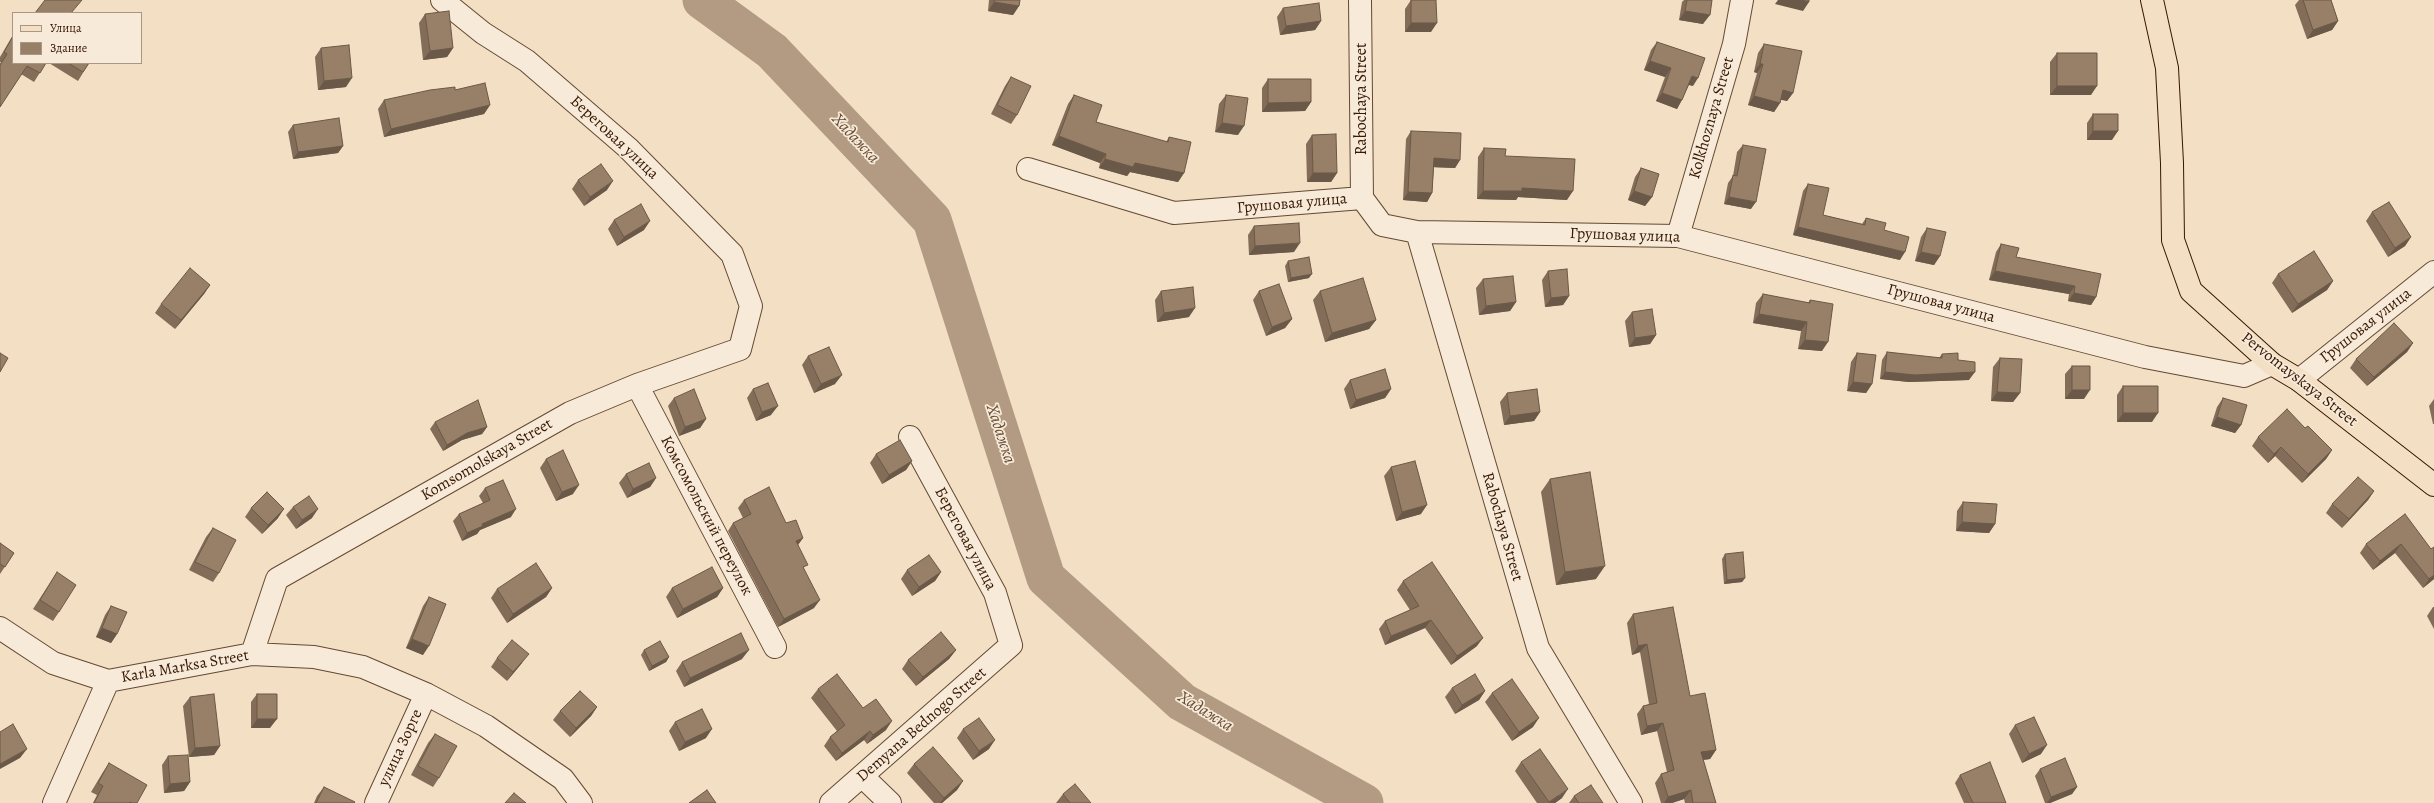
<!DOCTYPE html>
<html>
<head>
<meta charset="utf-8">
<style>
  body { margin:0 }
  #map { position:relative; width:2434px; height:803px; overflow:hidden; background:#f2dfc4; font-family:Alegreya,serif }
  canvas { display:block }
  .legend { position:absolute; left:12px; top:12px; width:130px; height:52px; box-sizing:border-box; background:#f7ead9; border:1px solid #aa9683; margin:0; padding:5px 7px; list-style:none; font-size:12px; color:#361702 }
  .legend li { display:flex; align-items:center; gap:8px; height:20px }
  .legend b { width:20px; border:1px solid #aa9683 }
</style>
</head>
<body>
<div id="map">
<canvas width="2434" height="803"></canvas>
<ul class="legend">
<li><b style="height:5px;background:#f2dfc4"></b>Улица</li>
<li><b style="height:11px;background:#987f67"></b>Здание</li>
</ul>
</div>
<script>
const g = document.querySelector('canvas').getContext('2d');
g.lineJoin = 'round';
const shape = rows => new Path2D(rows.map(r => 'M' + r).join(''));
function strokePath(path, color, width, dash) { g.strokeStyle = color; g.lineWidth = width; g.lineCap = dash ? 'butt' : 'round'; g.setLineDash(dash || []); g.stroke(path); }
function fillPath(path, color) { g.fillStyle = color; g.fill(path, 'evenodd'); }
function drawText(font, color, halo, rows, align = 'center') {
  g.font = font + ' Alegreya,serif'; g.lineWidth = 3.5; g.setLineDash([]); g.textBaseline = 'middle'; g.strokeStyle = halo; g.fillStyle = color; for (const [text, x, y, turn = 0] of rows) {
    g.save(); g.translate(x, y); g.rotate((+turn || 0) * Math.PI / 180); g.textAlign = isNaN(turn) ? turn : align; if (halo) g.strokeText(text, 0, 0); g.fillText(text, 0, 0); g.restore();
  }
}
strokePath(shape([
  [702,0,772,51,932,220,1046,578,1182,702,1364,803]
]), '#b29b82', 39);
const minor = shape([
  [1360,0,1362,198],
  [1028,169,1174,213,1362,198,1382,225,1417,232,1678,236,2145,357,2244,376,2272,364],
  [1417,232,1538,648,1631,803],
  [1678,236,1734,44,1742,0],
  [2299,380,2434,272],
  [637,385,775,647],
  [0,628,53,663,108,681,252,654,314,657,363,667,426,694,486,726,563,779,581,803],
  [252,654,277,579,570,413,637,385,740,349,751,306,732,254,628,148,527,61,483,33,442,0],
  [863,777,890,803],
  [54,803,108,681],
  [376,803,426,694],
  [831,803,1011,645,995,593,910,437]
]);
const major = shape([
  [2152,0,2167,68,2172,163,2173,240,2191,291,2272,364,2299,380,2434,485]
]);
strokePath(minor, '#654932', 24);
strokePath(major, '#361702', 24);
strokePath(minor, '#f7ead9', 22);
strokePath(major, '#f2dfc4', 22);
fillPath(shape([
  [989,0,1020,0,1019,6,1013,15,988,11],
  [1411,0,1431,32,1405,32,1405,9],
  [1684,0,1712,0,1703,24,1679,20,1682,2],
  [2299,0,2331,0,2338,21,2332,30,2307,39,2295,5],
  [1283,8,1321,21,1315,30,1280,35,1277,17],
  [425,14,453,48,447,57,423,60,419,23],
  [13,35,13,63,46,63,34,82,21,74,0,107,0,64,1,62,0,62,0,57],
  [1657,42,1693,86,1689,85,1677,109,1656,101,1665,77,1644,70,1651,50],
  [1764,44,1793,93,1787,101,1781,99,1780,103,1774,112,1748,105,1757,73,1754,72,1758,53],
  [321,48,346,87,318,90,315,57],
  [2057,53,2091,95,2050,95,2050,62],
  [49,63,89,63,78,81],
  [1011,77,1017,115,1011,124,991,114,1005,86],
  [1268,79,1311,102,1305,111,1262,112,1262,88],
  [455,90,490,105,484,114,384,137,378,109,384,100],
  [1074,95,1096,122,1166,142,1169,137,1184,173,1178,182,1130,172,1127,176,1099,168,1100,163,1052,145,1068,104],
  [1226,95,1238,135,1215,132,1219,104],
  [2093,114,2112,140,2087,140,2087,123],
  [293,125,343,146,338,153,293,159,288,132],
  [1411,131,1460,160,1455,168,1434,167,1432,193,1427,202,1403,200,1406,139],
  [1312,135,1337,173,1331,182,1307,182,1306,144],
  [1743,145,1751,209,1724,204,1728,183,1733,176,1737,152],
  [1484,148,1505,156,1567,200,1518,197,1516,200,1477,199,1478,157],
  [1641,168,1652,197,1645,206,1628,200,1635,177],
  [578,180,607,190,584,206,572,189],
  [1808,184,1823,215,1862,224,1866,218,1884,230,1900,260,1793,235,1803,191],
  [2372,212,2411,237,2405,246,2388,257,2366,221],
  [614,220,644,230,617,246,608,229],
  [1254,226,1294,252,1249,255,1248,235],
  [1927,228,1940,256,1934,265,1915,261,1921,237],
  [2001,244,2016,257,2096,297,2091,305,2068,301,2069,294,1989,280,1996,252],
  [1288,261,1309,278,1288,282,1285,266],
  [1548,271,1569,296,1563,305,1545,307,1542,280],
  [2278,274,2333,281,2327,290,2292,313,2272,283],
  [1483,279,1516,302,1510,311,1479,315,1476,288],
  [210,285,204,294,175,329,155,313,161,304],
  [1161,291,1189,317,1157,322,1155,300],
  [1259,291,1292,319,1285,328,1266,336,1253,300],
  [1320,291,1376,320,1369,329,1325,342,1313,300],
  [1763,294,1808,303,1810,300,1822,351,1798,349,1801,331,1753,323,1756,303],
  [1632,312,1656,335,1650,344,1629,347,1625,321],
  [2413,343,2407,352,2367,386,2350,368,2356,359],
  [1887,352,1939,358,1942,354,1969,380,1909,382,1880,379,1882,360],
  [1857,353,1872,384,1866,393,1847,391,1851,362],
  [808,356,835,384,814,393,802,365],
  [2000,358,2020,393,2013,402,1991,401,1993,367],
  [2072,366,2084,399,2065,399,2065,374],
  [1350,380,1391,389,1385,398,1350,409,1344,389],
  [2123,386,2152,422,2117,422,2117,395],
  [753,389,771,415,756,421,747,398],
  [1507,393,1540,412,1534,421,1504,425,1500,402],
  [674,398,706,419,700,428,679,436,668,406],
  [2223,398,2241,425,2235,433,2211,426,2217,407],
  [2434,399,2434,424,2433,424,2429,406],
  [435,422,487,427,482,434,462,440,443,451,430,429],
  [2305,428,2332,450,2326,459,2302,483,2275,456,2268,463,2252,446,2258,437],
  [876,454,912,461,906,470,882,484,870,463],
  [546,459,573,494,556,501,540,468],
  [1391,467,1421,514,1396,521,1384,476],
  [626,474,656,478,650,487,627,498,619,483],
  [1550,479,1596,579,1556,585,1541,492],
  [485,488,511,517,480,530,477,534,462,541,453,521,459,514,483,503,479,496],
  [2374,491,2368,500,2342,528,2326,513,2332,504],
  [744,500,786,523,803,538,798,545,814,608,778,627,728,531,733,523,743,518,738,508],
  [1963,502,1995,524,1989,533,1956,531,1957,511],
  [293,507,312,518,296,529,286,515],
  [251,508,278,518,262,534,245,517],
  [2405,514,2434,579,2423,588,2395,553,2373,570,2360,553,2366,544],
  [213,528,219,573,213,582,189,570,206,537],
  [0,543,14,553,0,574],
  [1725,554,1745,578,1742,582,1724,584,1722,559],
  [907,570,941,572,935,581,912,596,901,579],
  [57,572,59,612,53,621,33,609],
  [1403,581,1477,646,1451,665,1425,628,1385,645,1379,629,1385,621,1410,610,1397,590],
  [552,588,546,597,507,623,491,598,497,589],
  [672,588,723,588,717,597,677,618,666,597],
  [429,597,423,655,406,648,423,606],
  [111,606,117,634,111,643,96,637,105,615],
  [2433,607,2434,607,2434,629,2427,616],
  [1633,614,1690,696,1716,750,1710,759,1703,760,1716,803,1685,803,1684,799,1672,803,1661,803,1655,783,1661,774,1667,772,1657,731,1641,735,1637,714,1643,706,1649,704,1640,652,1632,655,1627,623],
  [644,650,669,657,666,662,649,671,641,655],
  [956,650,949,659,916,686,902,669,908,660],
  [497,658,522,663,507,681,491,667],
  [742,659,684,687,676,671,682,662],
  [1452,688,1485,691,1479,700,1455,714,1445,697],
  [818,689,863,708,886,730,867,744,864,740,836,761,824,746,830,737,837,731,811,698],
  [1492,693,1533,727,1512,741,1485,702],
  [257,694,270,728,251,728,251,702],
  [190,697,220,746,214,755,189,757,183,706],
  [597,707,591,716,570,737,553,720,560,711],
  [675,722,706,738,679,751,669,731],
  [2015,725,2041,754,2022,763,2009,734],
  [963,729,989,749,973,760,957,738],
  [435,734,439,778,433,787,411,775,428,743],
  [168,756,190,782,184,791,164,793,162,765],
  [1521,762,1562,798,1555,803,1537,803,1515,771],
  [109,763,137,803,93,803,97,795,91,792,103,772],
  [914,764,963,781,957,790,942,803,934,803,907,773],
  [2040,769,2077,787,2072,794,2050,803,2045,803,2035,776],
  [1960,775,2006,803,1964,803,1955,783],
  [324,787,354,803,314,803,317,796],
  [1063,794,1091,803,1056,803],
  [1574,796,1603,803,1569,803]
]), '#836d59');
fillPath(shape([
  [1778,0,1801,0,1809,2,1803,11,1775,4],
  [994,2,1019,6,1013,15,988,11],
  [1685,11,1710,15,1703,24,1679,20],
  [1321,21,1315,30,1280,35,1286,26],
  [2338,21,2332,30,2307,39,2313,30],
  [1411,23,1437,23,1431,32,1405,32],
  [453,48,447,57,423,60,430,51],
  [1650,61,1671,68,1665,77,1644,70],
  [1760,64,1763,64,1757,73,1754,72],
  [1692,76,1698,78,1693,86,1686,84],
  [352,78,346,87,318,90,324,81],
  [2057,86,2097,86,2091,95,2050,95],
  [1783,90,1793,93,1787,101,1777,99],
  [1662,93,1682,100,1677,109,1656,101],
  [1754,96,1780,103,1774,112,1748,105],
  [1311,102,1305,111,1262,112,1268,103],
  [490,105,484,114,384,137,391,129],
  [1222,123,1244,126,1238,135,1215,132],
  [2093,131,2118,131,2112,140,2087,140],
  [1059,136,1106,154,1100,163,1052,145],
  [343,146,338,153,293,159,298,152],
  [1434,158,1460,160,1455,168,1428,167],
  [1105,159,1135,163,1184,173,1178,182,1130,172,1127,176,1099,168],
  [1313,173,1337,173,1331,182,1307,182],
  [613,181,607,190,584,206,590,197],
  [1522,188,1573,191,1567,200,1518,197,1516,200,1477,199,1483,191],
  [1634,191,1652,197,1645,206,1628,200],
  [1408,192,1432,193,1427,202,1403,200],
  [1729,197,1756,202,1751,209,1724,204],
  [650,221,644,230,617,246,624,237],
  [1798,227,1905,252,1900,260,1793,235],
  [2411,237,2405,246,2388,257,2395,248],
  [1300,243,1294,252,1249,255,1255,246],
  [1921,252,1940,256,1934,265,1915,261],
  [1995,271,2075,286,2069,294,1989,280],
  [1312,274,1309,278,1288,282,1291,278],
  [2333,281,2327,290,2292,313,2298,304],
  [210,285,204,294,175,329,181,320],
  [2074,293,2096,297,2091,305,2068,301],
  [1569,296,1563,305,1545,307,1551,298],
  [1516,302,1510,311,1479,315,1486,306],
  [1195,308,1189,317,1157,322,1164,313],
  [1759,314,1807,322,1801,331,1753,323],
  [1292,319,1285,328,1266,336,1272,327],
  [1376,320,1369,329,1325,342,1332,333],
  [1656,335,1650,344,1629,347,1635,338],
  [1805,340,1828,342,1822,351,1798,349],
  [2413,343,2407,352,2367,386,2374,377],
  [1885,372,1975,372,1969,380,1909,382,1880,379],
  [842,375,835,384,814,393,821,384],
  [1853,382,1872,384,1866,393,1847,391],
  [1391,389,1385,398,1350,409,1356,400],
  [2072,390,2090,390,2084,399,2065,399],
  [1997,392,2020,393,2013,402,1991,401],
  [778,406,771,415,756,421,762,412],
  [1540,412,1534,421,1504,425,1510,416],
  [2123,413,2158,413,2152,422,2117,422],
  [2217,417,2241,425,2235,433,2211,426],
  [706,419,700,428,679,436,685,427],
  [487,427,482,434,462,440,443,451,447,445,467,433],
  [2281,447,2275,456,2268,463,2274,454],
  [2332,450,2326,459,2302,483,2308,474],
  [912,461,906,470,882,484,889,475],
  [656,478,650,487,627,498,633,489],
  [579,485,573,494,556,501,562,492],
  [2374,491,2368,500,2342,528,2349,519],
  [1427,505,1421,514,1396,521,1402,512],
  [284,509,278,518,262,534,268,525],
  [318,509,312,518,296,529,302,520],
  [516,509,511,517,480,530,477,534,462,541,467,533,482,524],
  [1962,522,1995,524,1989,533,1956,531],
  [803,538,797,546,796,541],
  [2401,544,2395,553,2373,570,2380,561],
  [1605,566,1596,579,1556,585,1565,572],
  [941,572,935,581,912,596,919,587],
  [2434,575,2434,579,2423,588,2429,579],
  [1745,578,1742,582,1724,584,1727,580],
  [552,588,546,597,507,623,513,614],
  [723,588,717,597,677,618,683,609],
  [820,600,814,608,778,627,784,619],
  [1431,620,1425,628,1385,645,1391,636],
  [102,628,117,634,111,643,96,637],
  [1483,638,1477,646,1451,665,1457,656],
  [412,639,429,646,423,655,406,648],
  [1647,644,1640,652,1632,655,1638,646],
  [749,650,742,659,684,687,690,678],
  [956,650,949,659,916,686,923,677],
  [529,654,522,663,507,681,513,672],
  [669,657,666,662,649,671,652,666],
  [1485,691,1479,700,1455,714,1462,705],
  [597,707,591,716,570,737,576,728],
  [1539,718,1533,727,1512,741,1519,732],
  [257,719,277,719,270,728,251,728],
  [892,721,886,730,867,744,873,735],
  [1663,723,1657,731,1641,735,1647,726],
  [712,729,706,738,679,751,685,742],
  [870,731,864,740,836,761,842,753],
  [995,740,989,749,973,760,979,751],
  [2047,745,2041,754,2022,763,2029,754],
  [220,746,214,755,189,757,195,748],
  [27,749,20,758,0,769,0,764],
  [1716,750,1710,759,1695,761,1701,752],
  [963,781,957,790,942,803,940,803,944,798],
  [190,782,184,791,164,793,170,784],
  [2077,787,2072,794,2050,803,2047,803,2051,797],
  [1568,789,1562,798,1555,803,1549,803],
  [1691,790,1684,799,1672,803,1664,803,1668,797]
]), '#6a5948');
const building = shape([
  [45,0,82,0,71,13,35,13,45,0],
  [994,0,1020,0,1019,6,994,2,994,0],
  [1411,0,1436,0,1437,23,1411,23,1411,0],
  [1687,0,1712,0,1710,15,1685,11,1687,0],
  [1801,0,1809,0,1809,2,1801,0],
  [2303,0,2331,0,2338,21,2313,30,2303,0],
  [1319,3,1321,21,1286,26,1283,8,1319,3],
  [449,11,453,48,430,51,425,14,449,11],
  [13,36,13,63,46,63,40,73,27,66,0,107,0,65,7,54,4,52,13,36],
  [1657,42,1705,58,1698,78,1692,76,1682,100,1662,93,1671,68,1650,61,1657,42],
  [1764,44,1802,51,1793,93,1783,90,1780,103,1754,96,1763,64,1760,64,1764,44],
  [349,45,352,78,324,81,321,48,349,45],
  [2057,53,2097,53,2097,86,2057,86,2057,53],
  [68,63,89,63,83,72,68,63],
  [1011,77,1031,86,1017,115,997,105,1011,77],
  [1268,79,1311,79,1311,102,1268,103,1268,79],
  [485,83,490,105,391,129,384,100,430,90,455,87,455,90,485,83],
  [1074,95,1102,105,1096,122,1168,142,1169,137,1191,142,1184,173,1135,163,1133,167,1105,159,1106,154,1059,136,1074,95],
  [1226,95,1248,98,1244,126,1222,123,1226,95],
  [2093,114,2118,114,2118,131,2093,131,2093,114],
  [339,118,343,146,298,152,293,125,339,118],
  [1411,131,1461,133,1460,160,1434,158,1432,193,1408,192,1411,131],
  [1336,134,1337,173,1313,173,1312,135,1336,134],
  [1743,145,1766,149,1756,202,1729,197,1733,175,1737,176,1743,145],
  [1484,148,1506,149,1505,156,1575,159,1573,191,1522,188,1522,191,1483,191,1484,148],
  [601,164,613,181,590,197,578,180,601,164],
  [1641,168,1659,174,1652,197,1634,191,1641,168],
  [1808,184,1829,188,1823,215,1865,225,1866,218,1886,223,1884,230,1909,237,1905,252,1798,227,1808,184],
  [2389,202,2411,237,2395,248,2372,212,2389,202],
  [641,204,650,221,624,237,614,220,641,204],
  [1299,223,1300,243,1255,246,1254,226,1299,223],
  [1927,228,1946,232,1940,256,1921,252,1927,228],
  [2001,244,2019,248,2016,257,2101,274,2096,297,2074,293,2075,286,1995,271,2001,244],
  [2314,251,2333,281,2298,304,2278,274,2314,251],
  [1309,257,1312,274,1291,278,1288,261,1309,257],
  [190,268,210,285,181,320,161,304,190,268],
  [1567,269,1569,296,1551,298,1548,271,1567,269],
  [1513,276,1516,302,1486,306,1483,279,1513,276],
  [1363,278,1376,320,1332,333,1320,291,1363,278],
  [1279,284,1292,319,1272,327,1259,291,1279,284],
  [1193,287,1195,308,1164,313,1161,291,1193,287],
  [1763,294,1810,303,1810,300,1833,304,1828,342,1805,340,1807,322,1759,314,1763,294],
  [1652,309,1656,335,1635,338,1632,312,1652,309],
  [2394,323,2413,343,2374,377,2356,359,2394,323],
  [829,347,842,375,821,384,808,356,829,347],
  [1887,352,1942,358,1942,354,1958,353,1958,360,1975,362,1975,372,1915,375,1885,372,1887,352],
  [0,353,8,358,0,372,0,353],
  [1857,353,1876,355,1872,384,1853,382,1857,353],
  [2000,358,2022,359,2020,393,1997,392,2000,358],
  [2072,366,2090,366,2090,390,2072,390,2072,366],
  [1385,369,1391,389,1356,400,1350,380,1385,369],
  [768,383,778,406,762,412,753,389,768,383],
  [2123,386,2158,386,2158,413,2123,413,2123,386],
  [694,389,706,419,685,427,674,398,694,389],
  [1537,389,1540,412,1510,416,1507,393,1537,389],
  [2223,398,2247,405,2241,425,2217,417,2223,398],
  [478,400,487,427,467,433,447,445,435,422,478,400],
  [2287,409,2305,428,2308,426,2332,450,2308,474,2281,447,2274,454,2258,437,2287,409],
  [900,440,912,461,889,475,876,454,900,440],
  [563,450,579,485,562,492,546,459,563,450],
  [1415,461,1427,505,1402,512,1391,467,1415,461],
  [649,463,656,478,633,489,626,474,649,463],
  [1590,472,1605,566,1565,572,1550,479,1590,472],
  [2358,477,2374,491,2349,519,2332,504,2358,477],
  [503,480,516,509,482,524,483,526,467,533,459,514,490,500,485,488,503,480],
  [769,487,786,523,796,520,803,538,796,541,808,565,803,567,820,600,784,619,733,523,751,514,744,500,769,487],
  [267,492,284,509,268,525,251,508,267,492],
  [309,496,318,509,302,520,293,507,309,496],
  [1963,502,1997,504,1995,524,1962,522,1963,502],
  [2405,514,2431,549,2434,547,2434,575,2429,579,2401,544,2380,561,2366,544,2405,514],
  [213,528,236,540,219,573,195,562,213,528],
  [0,543,14,553,5,567,0,564,0,543],
  [1743,552,1745,578,1727,580,1725,554,1743,552],
  [929,555,941,572,919,587,907,570,929,555],
  [1432,562,1483,638,1457,656,1431,620,1391,636,1385,621,1419,606,1403,581,1432,562],
  [536,563,552,588,513,614,497,589,536,563],
  [712,567,723,588,683,609,672,588,712,567],
  [57,572,76,585,59,612,40,600,57,572],
  [429,597,446,604,429,646,412,639,429,597],
  [111,606,127,612,117,634,102,628,111,606],
  [1673,607,1690,696,1705,693,1716,750,1701,752,1716,803,1693,803,1691,790,1668,797,1661,774,1674,770,1663,723,1647,726,1643,706,1657,703,1647,644,1638,646,1633,614,1673,607],
  [941,632,956,650,923,677,908,660,941,632],
  [741,633,749,650,690,678,682,662,741,633],
  [512,640,529,654,513,672,497,658,512,640],
  [660,641,669,657,652,666,644,650,660,641],
  [837,674,863,708,876,699,892,721,873,735,870,731,842,753,830,737,845,725,818,689,837,674],
  [1475,674,1485,691,1462,705,1452,688,1475,674],
  [1512,679,1539,718,1519,732,1492,693,1512,679],
  [580,691,597,707,576,728,560,711,580,691],
  [214,694,220,746,195,748,190,697,214,694],
  [257,694,277,694,277,719,257,719,257,694],
  [702,709,712,729,685,742,675,722,702,709],
  [2034,717,2047,745,2029,754,2015,725,2034,717],
  [979,718,995,740,979,751,963,729,979,718],
  [13,724,27,749,0,764,0,732,13,724],
  [435,734,457,746,439,778,418,766,435,734],
  [933,747,963,781,944,798,914,764,933,747],
  [1540,749,1568,789,1549,802,1521,762,1540,749],
  [188,755,190,782,170,784,168,756,188,755],
  [2065,758,2077,787,2051,797,2040,769,2065,758],
  [1990,762,2006,803,1973,803,1960,775,1990,762],
  [109,763,147,785,137,803,132,803,130,802,129,803,94,803,103,786,98,783,109,763],
  [1075,784,1091,803,1070,803,1063,794,1075,784],
  [1591,785,1603,803,1579,803,1574,796,1591,785],
  [324,787,355,802,354,803,316,803,324,787],
  [707,790,716,803,689,803,707,790],
  [514,793,526,803,505,803,514,793]
]);
fillPath(building, '#987f67');
strokePath(building, '#6a5948', 1);
drawText('16px', '#361702', '#f7ead9', [
  ["Rabochaya Street",1362,99,-90],
  ["Kolkhoznaya Street",1712,118,-74],
  ["Береговая улица",614,138,43],
  ["Грушовая улица",1292,204,-5],
  ["Грушовая улица",1625,236,2],
  ["Грушовая улица",1941,304,15],
  ["Грушовая улица",2366,326,-38],
  ["Pervomayskaya Street",2299,380,38],
  ["Komsomolskaya Street",487,460,-30],
  ["Комсомольский переулок",706,516,62],
  ["Rabochaya Street",1502,527,74],
  ["Береговая улица",965,539,62],
  ["Karla Marksa Street",185,667,-10],
  ["Demyana Bednogo Street",922,725,-41],
  ["улица Зорге",401,748,-65]
]);
drawText('italic 17px', '#684c35', '#f7ead9', [
  ["Хадажка",855,139,47],
  ["Хадажка",1000,434,72],
  ["Хадажка",1205,712,32]
]);
</script>
</body>
</html>
